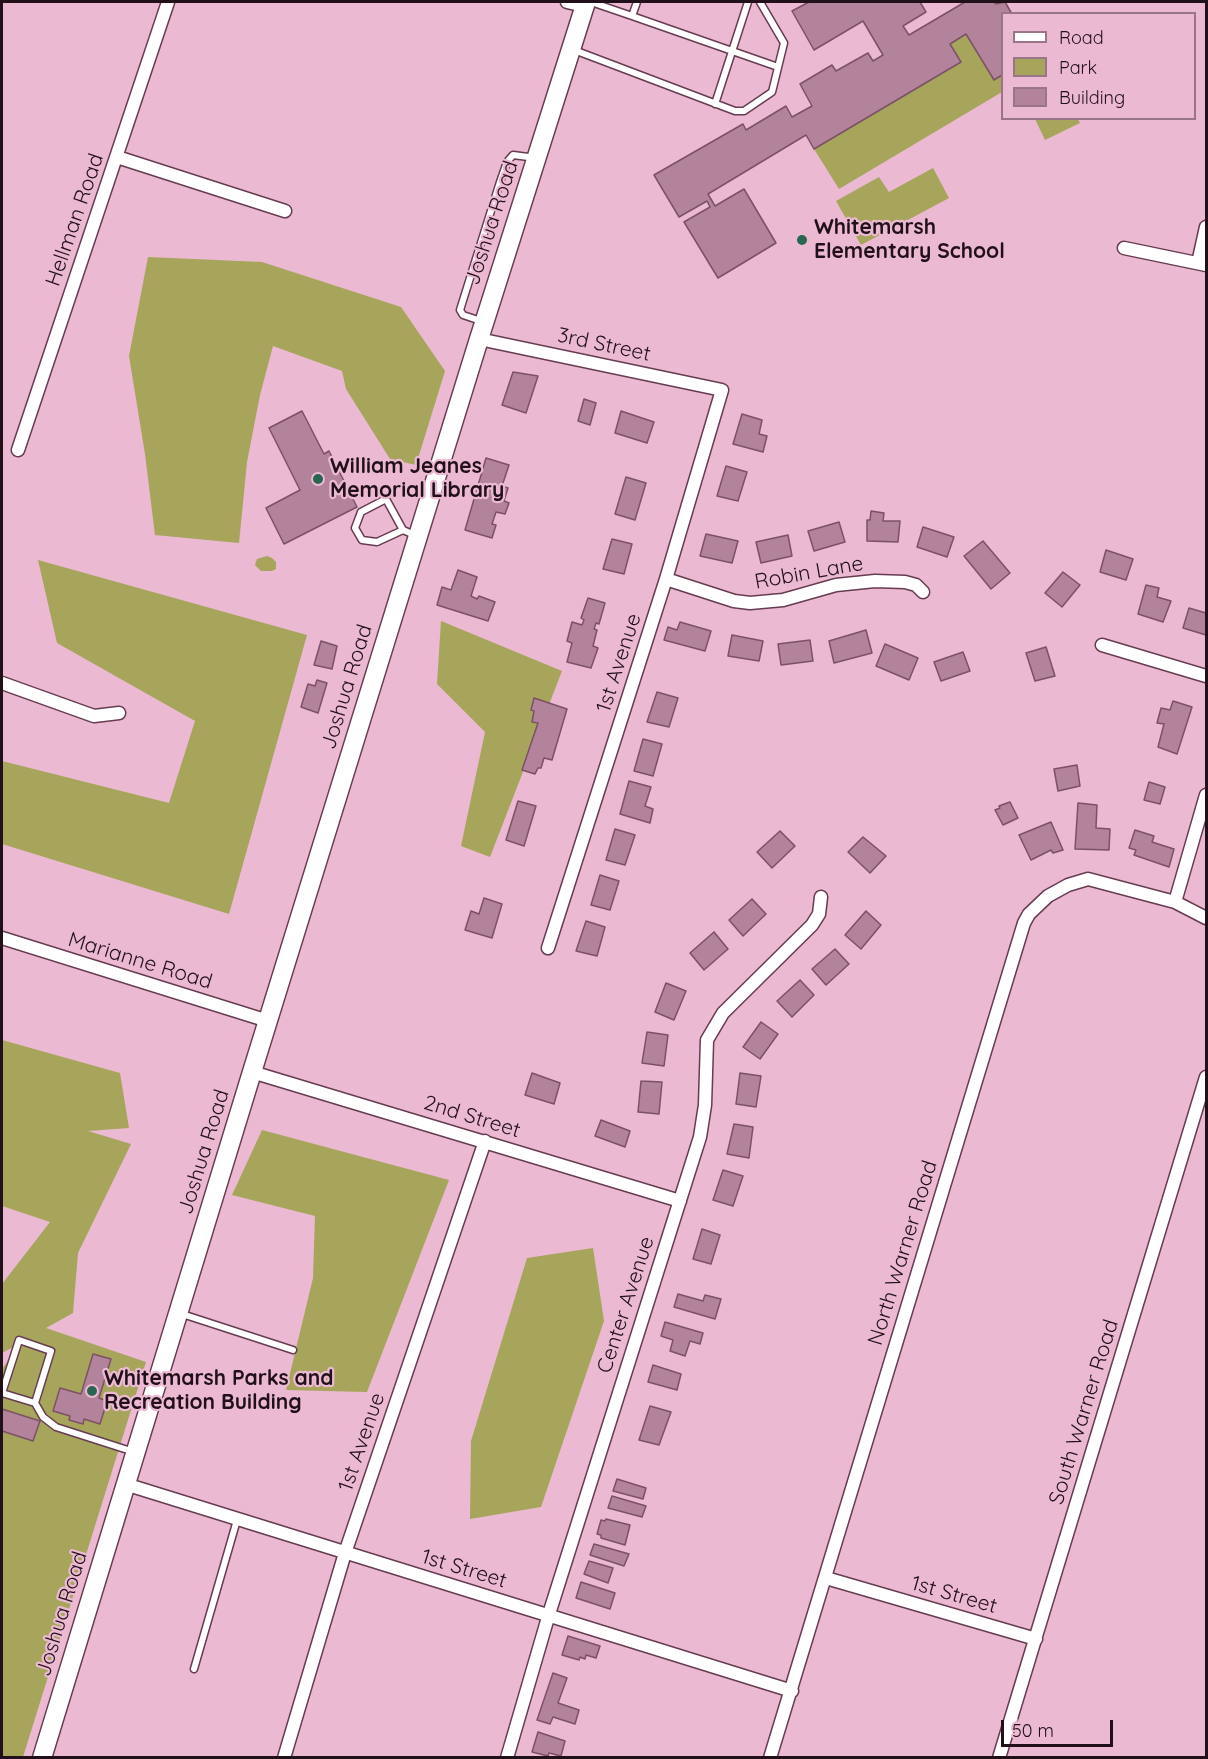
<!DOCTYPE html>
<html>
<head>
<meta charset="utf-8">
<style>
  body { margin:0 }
  #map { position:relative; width:1208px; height:1759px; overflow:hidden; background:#ebb9d1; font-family:Quicksand,sans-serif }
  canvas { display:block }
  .frame { position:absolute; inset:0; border:3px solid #211019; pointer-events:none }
  .legend { position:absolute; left:1001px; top:12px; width:195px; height:108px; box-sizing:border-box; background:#ebb9d1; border:2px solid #9a7587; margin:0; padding:8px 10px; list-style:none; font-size:18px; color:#211019 }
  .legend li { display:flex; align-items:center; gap:12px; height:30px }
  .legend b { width:30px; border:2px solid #9a7587 }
  .scale { position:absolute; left:1001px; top:1720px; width:112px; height:27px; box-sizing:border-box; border:3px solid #211019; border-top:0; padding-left:8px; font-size:18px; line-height:21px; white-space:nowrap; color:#211019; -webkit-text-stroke:4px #ebb9d1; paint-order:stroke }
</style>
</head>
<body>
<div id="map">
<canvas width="1208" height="1759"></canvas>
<div class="frame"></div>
<ul class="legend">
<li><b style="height:8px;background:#fff"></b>Road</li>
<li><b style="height:16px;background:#a6a55b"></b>Park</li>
<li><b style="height:16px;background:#b2839a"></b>Building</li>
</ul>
<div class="scale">50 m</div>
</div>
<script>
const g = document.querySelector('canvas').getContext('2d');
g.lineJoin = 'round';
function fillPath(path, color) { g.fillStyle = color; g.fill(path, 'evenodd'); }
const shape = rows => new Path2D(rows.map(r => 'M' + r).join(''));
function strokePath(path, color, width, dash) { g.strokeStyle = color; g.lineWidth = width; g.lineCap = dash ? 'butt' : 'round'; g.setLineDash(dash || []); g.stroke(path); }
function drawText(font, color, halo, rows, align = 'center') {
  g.font = font + ' Quicksand,sans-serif'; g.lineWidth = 4.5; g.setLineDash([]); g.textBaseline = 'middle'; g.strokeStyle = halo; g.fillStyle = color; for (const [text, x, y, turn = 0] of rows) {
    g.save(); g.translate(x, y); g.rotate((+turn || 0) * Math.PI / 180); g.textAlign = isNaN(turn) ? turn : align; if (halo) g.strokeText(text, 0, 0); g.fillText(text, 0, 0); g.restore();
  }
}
fillPath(shape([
  [966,34,994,80,1002,75,1002,92,839,189,814,149,961,61,950,44],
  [1035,119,1078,119,1080,123,1045,140],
  [933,168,949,198,861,245,836,201,879,177,889,192],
  [148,257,262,262,401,307,445,371,416,465,390,459,346,389,342,371,273,346,260,395,247,462,239,543,155,535,145,454,129,356],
  [267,556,272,558,276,562,276,569,272,571,261,571,255,565,257,559],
  [38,560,307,635,229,914,2,844,2,761,169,803,195,721,57,643],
  [441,621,562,671,490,857,461,846,485,732,437,684],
  [2,1040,120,1073,129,1128,88,1131,131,1144,78,1253,73,1313,46,1328,146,1362,23,1757,2,1757,2,1369,21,1343,2,1353,2,1284,50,1222,2,1206],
  [262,1130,449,1180,367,1392,286,1390,313,1278,315,1216,232,1195],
  [593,1248,604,1321,541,1507,470,1519,471,1441,527,1258]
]), '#a6a55b');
const building = shape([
  [809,2,920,2,926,12,903,26,909,35,965,2,994,2,996,4,1005,2,1012,14,1002,14,1002,75,994,80,966,34,950,44,961,62,814,149,806,135,708,194,715,206,744,189,776,243,718,278,684,222,710,207,707,201,679,217,654,175,743,124,746,130,786,106,792,117,812,106,800,84,832,65,836,71,868,53,873,61,883,55,863,21,814,50,792,11,809,2],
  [513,372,538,376,526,413,502,405,513,372],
  [584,399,596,403,590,425,578,421,584,399],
  [302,411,324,454,329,451,357,507,284,544,266,508,300,490,269,428,302,411],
  [621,411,654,422,647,443,615,433,621,411],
  [742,414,762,420,759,434,767,436,763,452,733,444,742,414],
  [486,458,509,465,502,486,508,488,504,501,509,503,505,514,496,512,492,524,496,525,492,538,465,530,486,458],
  [726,466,747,472,738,501,717,496,726,466],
  [626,477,646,483,635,520,615,514,626,477],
  [871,511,884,513,883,521,900,521,898,542,867,541,867,520,870,520,871,511],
  [839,522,845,542,814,551,808,531,839,522],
  [923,527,954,537,947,557,917,547,923,527],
  [706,534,738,541,732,563,700,556,706,534],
  [788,535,792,556,761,563,756,542,788,535],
  [612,539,632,544,624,574,603,569,612,539],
  [983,541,1010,573,991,589,964,556,983,541],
  [1106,550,1133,559,1126,580,1100,572,1106,550],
  [458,570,477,577,471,596,477,599,479,596,495,602,488,621,437,605,442,587,451,590,458,570],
  [1063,572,1080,585,1062,607,1045,593,1063,572],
  [1146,585,1159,588,1157,597,1171,601,1163,622,1138,614,1146,585],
  [588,598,605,603,599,624,596,623,594,629,597,630,593,646,598,648,591,668,567,662,572,643,567,641,572,622,582,625,584,620,581,618,588,598],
  [1189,608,1206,613,1206,635,1183,628,1189,608],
  [680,622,711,631,705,651,664,640,668,627,677,630,680,622],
  [866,630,872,653,834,663,829,641,866,630],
  [732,635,763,641,759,661,728,656,732,635],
  [810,640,813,661,781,665,778,644,810,640],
  [321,641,337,646,332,669,314,665,321,641],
  [885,644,918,658,909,680,876,666,885,644],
  [1046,647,1055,676,1035,681,1026,653,1046,647],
  [963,652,970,671,941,681,934,662,963,652],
  [317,680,327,683,318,713,301,707,308,684,315,686,317,680],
  [657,692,678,698,669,727,647,722,657,692],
  [534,698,567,709,552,760,544,758,541,768,538,768,535,774,522,770,538,723,532,722,534,711,531,710,534,698],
  [1173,701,1192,707,1177,754,1158,747,1164,724,1157,723,1161,708,1170,710,1173,701],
  [643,739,662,744,653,776,634,771,643,739],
  [1077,765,1080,786,1058,791,1054,769,1077,765],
  [629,781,651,787,645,806,653,809,650,823,620,814,629,781],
  [1149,782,1165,787,1160,804,1144,800,1149,782],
  [518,801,536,806,524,846,506,840,518,801],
  [1010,802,1018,818,1003,825,995,810,1000,808,999,806,1010,802],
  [1078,803,1097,805,1096,828,1110,829,1109,850,1075,849,1078,803],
  [1051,822,1063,850,1053,853,1051,850,1031,860,1019,835,1051,822],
  [615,829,635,835,625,865,606,860,615,829],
  [1135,830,1154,836,1152,842,1174,849,1169,867,1134,855,1136,850,1129,848,1135,830],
  [780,831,795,846,772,868,757,852,780,831],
  [863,837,886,856,870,873,848,852,863,837],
  [600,875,619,881,610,910,591,905,600,875],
  [484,898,502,904,492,938,465,930,471,911,479,914,484,898],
  [752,899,766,914,743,936,729,920,752,899],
  [866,911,881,925,861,949,845,935,866,911],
  [586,921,605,927,597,956,576,951,586,921],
  [714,932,728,949,704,970,690,953,714,932],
  [835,949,849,964,826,985,812,969,835,949],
  [800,980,814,995,792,1017,777,1001,800,980],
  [666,983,686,991,674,1020,655,1012,666,983],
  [761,1022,778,1034,760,1059,743,1047,761,1022],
  [647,1032,668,1035,664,1066,642,1063,647,1032],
  [532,1073,560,1083,554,1104,525,1095,532,1073],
  [740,1073,761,1076,756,1107,736,1104,740,1073],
  [641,1081,662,1082,659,1114,638,1112,641,1081],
  [601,1120,630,1131,625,1147,595,1136,601,1120],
  [734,1124,753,1127,749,1158,727,1154,734,1124],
  [723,1170,743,1176,733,1206,713,1200,723,1170],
  [702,1229,720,1235,711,1264,693,1259,702,1229],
  [678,1294,703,1301,705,1295,721,1299,715,1319,674,1307,678,1294],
  [665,1322,703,1333,700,1344,690,1341,685,1356,670,1351,673,1340,661,1336,665,1322],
  [93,1354,111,1359,99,1398,107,1401,100,1424,84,1419,83,1424,69,1420,70,1416,53,1411,60,1388,81,1394,93,1354],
  [653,1365,681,1374,677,1390,648,1382,653,1365],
  [650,1406,671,1412,659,1445,639,1440,650,1406],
  [2,1409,40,1421,33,1441,2,1431,2,1409],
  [617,1479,646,1488,643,1499,613,1491,617,1479],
  [612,1496,646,1506,642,1517,608,1508,612,1496],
  [606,1519,630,1525,625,1545,601,1538,601,1535,597,1534,601,1520,605,1521,606,1519],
  [594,1544,629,1554,624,1566,590,1555,594,1544],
  [589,1561,613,1568,608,1583,584,1574,589,1561],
  [581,1582,615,1593,610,1609,576,1598,581,1582],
  [568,1636,600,1646,596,1658,586,1655,585,1659,580,1657,579,1660,562,1655,568,1636],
  [553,1673,567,1678,558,1703,579,1710,575,1724,553,1717,550,1724,537,1720,553,1673],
  [538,1732,565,1741,561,1756,549,1753,548,1756,532,1752,538,1732]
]);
fillPath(building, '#b2839a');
strokePath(building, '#7c5166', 1.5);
const service = shape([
  [591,2,632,16,637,2],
  [632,16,778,67],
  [574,50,735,111,744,111,772,92,784,43,760,2],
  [715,104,748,2],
  [484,322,463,315,460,310,500,182,507,162,513,155,536,158],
  [403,530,377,542,362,540,355,528,361,512,386,499,403,530,417,536],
  [179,1313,293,1350],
  [2,1393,35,1403,43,1417,56,1427,134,1452],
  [2,1393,19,1340,51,1351,35,1403],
  [194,1669,237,1520]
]);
const minor = shape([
  [567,2,584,6],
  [117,157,285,211],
  [1124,248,1206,265],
  [1198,263,1206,227],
  [479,339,722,390,666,579,548,948],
  [18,450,168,2],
  [666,579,734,601,750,603,783,600,836,585,875,581,905,582,916,585,923,592],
  [1102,645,1206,676],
  [2,683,94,716,119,713],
  [1175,902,1206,795],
  [2,938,268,1021],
  [252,1072,680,1201],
  [125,1484,792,1691],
  [826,1578,1036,1639],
  [284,1758,345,1553,485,1141],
  [507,1758,549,1614,700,1137,705,1105,707,1040,723,1013,812,925,819,914,821,897],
  [770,1758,1024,923,1029,914,1048,896,1068,885,1088,879,1175,902,1206,918],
  [999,1758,1206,1077]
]);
const secondary = shape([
  [42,1758,252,1072,479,339,586,2]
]);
strokePath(service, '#663c51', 9);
strokePath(minor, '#663c51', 15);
strokePath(secondary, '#663c51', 21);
strokePath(service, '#fff', 6);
strokePath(minor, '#fff', 12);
strokePath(secondary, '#fff', 18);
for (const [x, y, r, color] of [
  [802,240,6,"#296651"],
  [318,479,6,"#296651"],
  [92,1391,6,"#296651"]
]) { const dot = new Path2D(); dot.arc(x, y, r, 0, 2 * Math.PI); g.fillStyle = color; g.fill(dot); strokePath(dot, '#ebb9d1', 2); }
drawText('21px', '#211019', '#ebb9d1', [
  ["Hellman Road",75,220,-71],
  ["Joshua Road",492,223,-72],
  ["3rd Street",604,345,12],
  ["Robin Lane",809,573,-10],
  ["1st Avenue",619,663,-72],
  ["Joshua Road",347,687,-73],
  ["Marianne Road",140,961,17],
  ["2nd Street",472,1117,17],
  ["Joshua Road",204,1152,-73],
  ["North Warner Road",903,1253,-73],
  ["Center Avenue",626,1305,-72],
  ["South Warner Road",1084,1412,-73],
  ["1st Avenue",362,1442,-71],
  ["1st Street",464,1569,17],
  ["1st Street",954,1595,16],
  ["Joshua Road",62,1614,-73]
]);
drawText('bold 21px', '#211019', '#ebb9d1', [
  ["Whitemarsh",814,228],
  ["Elementary School",814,252],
  ["William Jeanes",330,467],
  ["Memorial Library",330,491],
  ["Whitemarsh Parks and",104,1379],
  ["Recreation Building",104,1403]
], 'left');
</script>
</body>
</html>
